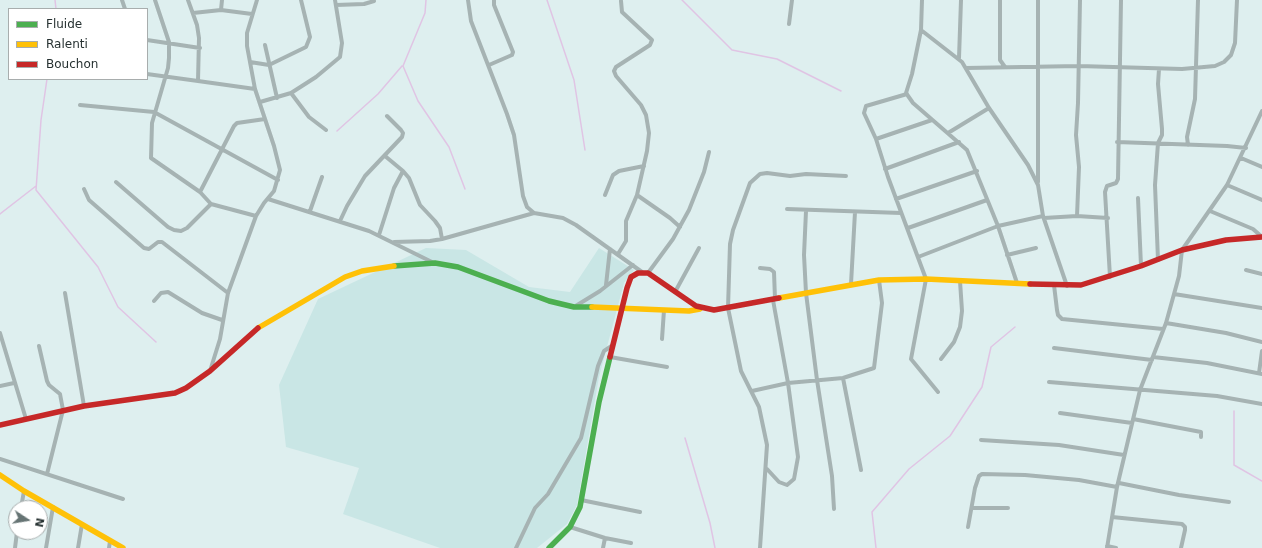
<!DOCTYPE html>
<html>
<head>
<meta charset="utf-8">
<style>
  body { margin:0 }
  #map { position:relative; width:1262px; height:548px; overflow:hidden; background:#deefef; font-family:"DejaVu Sans",sans-serif }
  canvas { display:block }
  .legend { position:absolute; left:8px; top:8px; width:140px; height:72px; box-sizing:border-box; background:#fff; border:1px solid #a8adad; margin:0; padding:5px 7px; list-style:none; font-size:12px; color:#263131 }
  .legend li { display:flex; align-items:center; gap:8px; height:20px }
  .legend b { width:20px; border:1px solid #a8adad }
  .north { position:absolute; left:8px; top:500px; width:40px; height:40px; box-sizing:border-box; background:#fff; border:1px solid #a8adad; border-radius:50%; rotate:102deg; font-size:11px; font-weight:700; line-height:16px; text-align:center; color:#263131 }
  .north::after { content:''; display:block; margin:auto; width:14px; height:18px; background:#667474; clip-path:polygon(50% 0,100% 100%,50% 72%,0 100%) }
</style>
</head>
<body>
<div id="map">
<canvas width="1262" height="548"></canvas>
<ul class="legend">
<li><b style="height:5px;background:#4caf50"></b>Fluide</li>
<li><b style="height:5px;background:#ffc107"></b>Ralenti</li>
<li><b style="height:5px;background:#c62828"></b>Bouchon</li>
</ul>
<div class="north">N</div>
</div>
<script>
const g = document.querySelector('canvas').getContext('2d');
g.lineJoin = 'round';
function fillPath(path, color) { g.fillStyle = color; g.fill(path, 'evenodd'); }
const shape = rows => new Path2D(rows.map(r => 'M' + r).join(''));
function strokePath(path, color, width, dash) { g.strokeStyle = color; g.lineWidth = width; g.lineCap = dash ? 'butt' : 'round'; g.setLineDash(dash || []); g.stroke(path); }
fillPath(shape([
  [426,248,466,250,529,287,570,292,599,248,634,270,624,283,599,377,577,505,567,524,537,548,440,548,343,514,359,468,286,447,279,385,318,299]
]), '#c9e6e5');
strokePath(shape([
  [55,0,56,9],
  [426,0,425,13,403,66,418,101,449,147,465,189],
  [547,0,574,80,585,150],
  [682,0,732,50,777,59,841,91],
  [47,79,41,120,36,190,98,267,118,307,156,342],
  [337,131,378,94,402,66],
  [0,214,36,186],
  [1234,411,1234,465,1262,481],
  [685,438,710,523,715,548],
  [876,548,872,512,909,469,950,436,982,387,991,347,1015,327]
]), '#e0c4e4', 1.5);
strokePath(shape([
  [122,0,125,9],
  [155,0,169,42,169,58,168,68,152,123,151,158,200,192,211,204,256,216],
  [188,0,197,25,199,38,198,81,255,89],
  [468,0,471,21,507,114,514,135,523,196,527,207,534,213,563,218,576,225,642,272],
  [922,0,921,30,912,74,906,93,913,103,967,150,998,226,1017,283],
  [1000,0,1000,60,1005,67],
  [336,5,364,4,374,1],
  [221,10,222,0],
  [193,13,221,10,252,14],
  [789,24,792,0],
  [921,30,962,62,989,108,1028,165,1038,185,1043,216,1067,286],
  [147,40,200,48],
  [265,45,277,98],
  [959,58,961,0],
  [250,62,269,65,306,47,310,37,301,0],
  [489,65,512,55,513,52,494,5,494,0],
  [966,68,1079,66,1182,69,1215,66,1224,62,1231,55,1235,43,1237,0],
  [147,74,198,81],
  [291,93,309,117,326,130],
  [907,94,866,106,864,113,876,139,888,177,926,279,911,359,938,392],
  [260,102,291,93,316,77,340,57,342,43,335,0],
  [80,105,154,112,278,180],
  [948,133,989,108],
  [876,139,932,120],
  [1117,142,1227,146,1246,148],
  [1188,145,1187,137,1195,99,1198,0],
  [385,156,403,171,409,178,420,205,435,221,440,228,442,239],
  [1241,158,1262,167],
  [885,169,959,142],
  [116,182,168,227,174,230,181,231,187,228,211,204],
  [1038,182,1038,0],
  [1227,185,1262,200],
  [84,189,89,200,144,248,149,249,158,242,162,242,228,293],
  [200,192,234,126,237,123,265,119],
  [605,195,613,175,619,171,644,166],
  [637,195,670,218,680,227],
  [1138,198,1141,266],
  [268,199,369,231,434,263],
  [896,199,977,171],
  [787,209,901,213],
  [310,211,322,177],
  [806,211,804,255,806,293,817,380,832,476,834,509],
  [1210,211,1253,229,1262,237],
  [1077,216,1079,167,1076,135,1078,103,1080,0],
  [1044,218,1077,216,1108,218],
  [340,221,347,206,365,176,402,137,403,133,401,130,387,116],
  [908,228,987,200],
  [379,235,394,188,403,171],
  [394,242,430,241,442,239,534,213],
  [618,254,626,241,626,221,637,195,647,151,649,133,646,115,641,105,616,76,614,71,616,67,650,45,652,40,622,12,621,1],
  [1007,255,1036,248],
  [918,257,998,226,1043,216],
  [1158,260,1155,185,1158,143,1162,135,1162,129,1158,84,1159,69],
  [760,268,770,269,774,272,775,299],
  [1246,270,1262,274],
  [648,273,673,239,689,210,704,172,709,152],
  [1110,277,1105,192,1107,186,1116,183,1118,179,1121,0],
  [851,284,855,212],
  [606,285,610,249],
  [1054,285,1057,310,1058,315,1062,319,1163,329],
  [675,292,699,248],
  [65,293,84,406],
  [1174,294,1262,308],
  [154,301,161,293,168,292,202,313,222,320],
  [574,307,600,291,633,265],
  [1166,323,1226,333,1262,342],
  [0,333,26,419],
  [662,339,664,310],
  [39,346,47,381,49,385,60,394,63,410,47,474],
  [1054,348,1152,360],
  [610,357,667,367],
  [1153,357,1207,363,1262,374],
  [941,359,954,342,960,327,962,311,960,281],
  [210,371,220,339,228,293,256,216,264,203,274,191,280,170,274,146,255,89,247,46,247,33,257,0],
  [1259,373,1262,351],
  [843,378,861,470],
  [1049,382,1217,396,1262,404],
  [0,386,14,383],
  [752,391,788,383,843,378,874,368,882,303,879,280],
  [1060,413,1132,423],
  [1133,419,1201,432,1201,437],
  [981,440,1059,445,1124,455],
  [0,459,123,499],
  [767,469,779,482,787,485,794,479,798,457,788,383,773,300],
  [1119,483,1179,495,1229,502],
  [581,500,640,512],
  [21,508,24,491],
  [972,508,1008,508],
  [1112,517,1182,524,1185,527,1185,530,1181,548],
  [570,527,605,538,631,543],
  [968,527,975,488,979,476,982,474,1025,475,1079,480,1117,487],
  [1107,546,1116,548],
  [15,548,17,532],
  [46,548,53,507],
  [78,548,82,524],
  [109,548,110,541],
  [516,548,535,508,548,494,581,438,598,366,604,351,613,345],
  [603,548,605,538],
  [760,548,767,445,759,407,741,371,728,308,730,244,733,230,750,183,760,174,767,173,790,176,806,174,846,176],
  [1107,548,1117,487,1140,390,1166,323,1179,276,1182,250,1227,185,1262,111]
]), '#a6b3b3', 4);
strokePath(shape([
  [394,266,435,263,458,267,549,301,574,307,592,307],
  [549,548,570,527,580,507,599,402,610,357]
]), '#4caf50', 5.5);
strokePath(shape([
  [779,298,879,280,926,279,1030,284],
  [592,307,689,311,700,309],
  [258,328,345,277,362,271,394,266],
  [0,475,24,491,123,548]
]), '#ffc107', 5.5);
strokePath(shape([
  [1030,284,1081,285,1141,266,1182,250,1226,240,1262,237],
  [610,357,627,288,631,277,638,273,648,273,696,306,714,310,779,298],
  [0,425,84,406,175,393,186,388,210,371,258,328]
]), '#c62828', 5.5);
</script>
</body>
</html>
